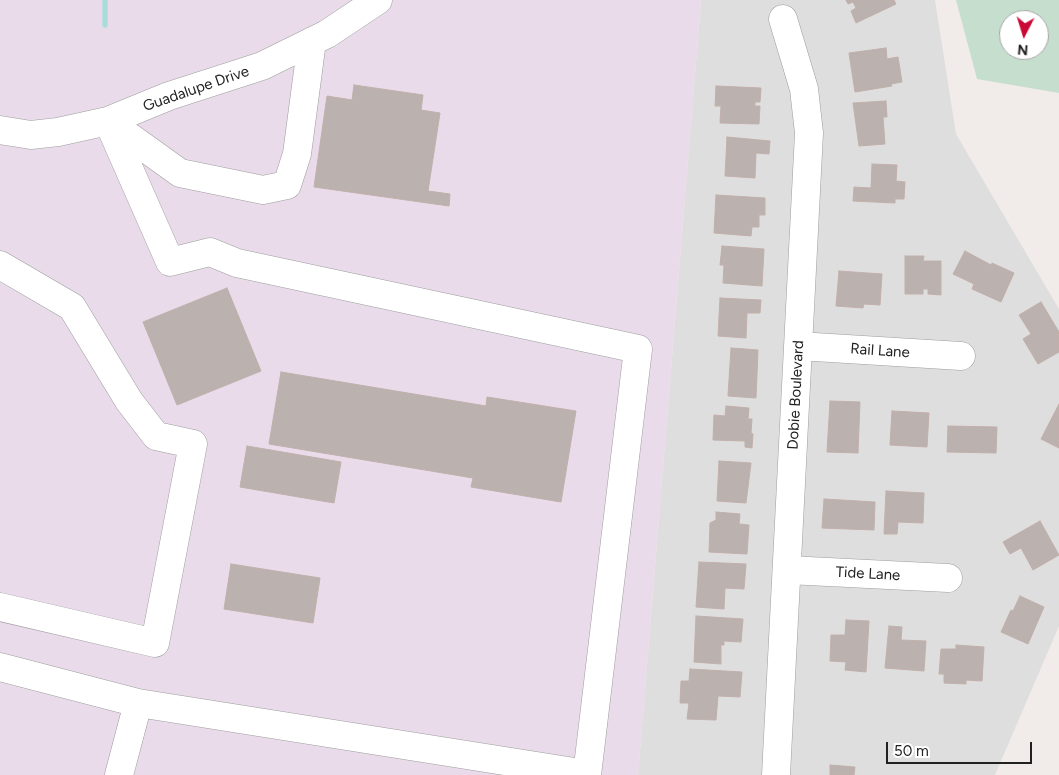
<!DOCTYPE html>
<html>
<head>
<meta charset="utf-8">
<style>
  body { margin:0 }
  #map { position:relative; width:1059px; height:775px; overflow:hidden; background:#f1ece9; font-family:Figtree,sans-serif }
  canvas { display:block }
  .north { position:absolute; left:999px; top:10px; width:50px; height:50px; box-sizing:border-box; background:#fff; border:1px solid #a6a6a6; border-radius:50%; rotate:185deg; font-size:14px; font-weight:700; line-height:20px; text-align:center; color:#212121 }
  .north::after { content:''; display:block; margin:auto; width:18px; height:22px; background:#ca0937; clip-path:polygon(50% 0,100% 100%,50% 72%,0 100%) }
  .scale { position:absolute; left:886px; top:742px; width:146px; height:22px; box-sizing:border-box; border:2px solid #212121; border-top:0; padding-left:6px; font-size:15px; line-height:18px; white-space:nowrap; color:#212121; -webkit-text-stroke:4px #fff; paint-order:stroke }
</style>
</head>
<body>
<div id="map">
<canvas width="1059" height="775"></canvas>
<div class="north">N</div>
<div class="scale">50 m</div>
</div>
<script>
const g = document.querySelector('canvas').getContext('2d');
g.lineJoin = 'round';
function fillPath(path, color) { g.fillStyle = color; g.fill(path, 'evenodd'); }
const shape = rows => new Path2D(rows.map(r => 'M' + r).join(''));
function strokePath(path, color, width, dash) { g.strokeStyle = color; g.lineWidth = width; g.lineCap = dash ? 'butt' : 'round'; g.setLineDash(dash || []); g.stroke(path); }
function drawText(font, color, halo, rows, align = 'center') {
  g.font = font + ' Figtree,sans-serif'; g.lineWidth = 5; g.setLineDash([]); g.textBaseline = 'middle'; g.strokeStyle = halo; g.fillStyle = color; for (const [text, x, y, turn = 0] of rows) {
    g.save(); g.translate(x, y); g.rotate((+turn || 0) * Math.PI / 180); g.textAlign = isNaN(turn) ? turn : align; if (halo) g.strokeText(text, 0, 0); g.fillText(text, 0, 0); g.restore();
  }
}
fillPath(shape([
  [701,0,935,0,956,134,1059,309,1059,626,995,775,638,775]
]), '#dfdedf');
fillPath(shape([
  [0,0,701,0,638,775,0,775]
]), '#e9dbea');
fillPath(shape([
  [956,0,1059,0,1059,93,977,79],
  [1009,20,1039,20,1039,50,1009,50]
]), '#c6dece');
strokePath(shape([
  [105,25,105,0]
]), '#abdcdc', 5.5);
const building = shape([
  [846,0,894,0,896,4,856,23,851,11,856,8,853,2,848,4,846,0],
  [886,48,887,59,898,57,902,82,891,84,892,86,855,92,849,53,886,48],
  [354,85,423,95,421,110,440,113,428,191,450,194,449,206,314,187,327,96,352,100,354,85],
  [716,86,761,88,760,102,755,102,755,106,760,106,759,124,720,123,721,106,715,106,716,86],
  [886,101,887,117,883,117,885,144,859,146,853,103,886,101],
  [727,137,770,141,769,154,756,153,755,178,725,176,727,137],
  [872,164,897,165,896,181,905,182,904,199,895,199,895,203,853,201,854,187,871,188,872,164],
  [716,195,765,198,765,215,759,215,759,227,752,227,751,236,714,233,716,195],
  [722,246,764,249,762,286,723,283,724,265,720,265,722,246],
  [965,251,991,265,992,263,1014,273,1001,302,972,289,974,284,953,274,965,251],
  [905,256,924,256,923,261,941,261,941,295,928,294,928,289,923,289,923,294,905,294,905,256],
  [839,271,882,274,880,305,864,304,863,308,836,306,839,271],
  [227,288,261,371,177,405,143,322,227,288],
  [720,298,761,300,760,313,747,313,746,338,718,336,720,298],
  [1041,302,1059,332,1059,352,1038,364,1023,339,1031,334,1019,315,1041,302],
  [731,348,758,350,756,398,728,396,731,348],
  [281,372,486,406,487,397,576,411,561,502,471,487,473,478,269,444,281,372],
  [830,401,860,402,858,453,827,452,830,401],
  [1059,404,1059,448,1041,439,1059,404],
  [726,406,749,408,748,419,752,419,751,433,753,434,752,448,745,447,745,441,713,440,714,415,725,416,726,406],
  [892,411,929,413,927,447,890,445,892,411],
  [948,426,997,427,996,453,947,452,948,426],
  [247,446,341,462,334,503,240,487,247,446],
  [719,461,751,463,746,503,717,501,719,461],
  [886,491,924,493,923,523,898,522,897,534,884,534,886,491],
  [824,499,875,502,874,530,822,528,824,499],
  [716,512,740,514,739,524,749,525,747,554,709,552,710,523,716,520,716,512],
  [1040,521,1059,555,1033,570,1021,548,1010,554,1003,542,1040,521],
  [699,562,746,564,744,589,725,588,724,609,696,607,699,562],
  [231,564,320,578,313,623,224,609,231,564],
  [1020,596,1044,607,1028,644,1001,632,1011,610,1013,611,1020,596],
  [696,616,743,619,741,642,724,641,724,645,721,645,721,664,694,662,696,616],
  [846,620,869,621,866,672,845,670,846,662,830,661,831,635,845,635,846,620],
  [889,626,902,627,901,640,926,641,924,671,885,668,889,626],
  [956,645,984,647,982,681,966,680,966,684,944,683,944,674,939,674,941,649,956,649,956,645],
  [690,669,742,672,740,697,718,696,716,720,687,719,689,703,680,703,681,681,689,681,690,669],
  [830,765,855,767,854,775,830,775,830,765]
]);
fillPath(building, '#bbb1ae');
strokePath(building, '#c2b0ab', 1);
const minor = shape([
  [108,121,170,262,210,252,237,263,638,349,587,775],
  [109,122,180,173,263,190,287,185,297,154,312,41],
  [0,130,31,135,58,132,108,121,169,96,262,66,327,34,378,0],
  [0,265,72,307,129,401,156,436,193,444,155,643,0,607],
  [798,346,961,356],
  [788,570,948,578],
  [0,667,138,703,119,775],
  [138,703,587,774],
  [776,775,809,133,804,89,783,19]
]);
strokePath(minor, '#9e9e9e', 29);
strokePath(minor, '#fff', 28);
drawText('15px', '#212121', '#fff', [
  ["Guadalupe Drive",196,89,-19],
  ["Rail Lane",880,351,4],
  ["Dobie Boulevard",796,395,-87],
  ["Tide Lane",868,574,3]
]);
</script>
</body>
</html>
